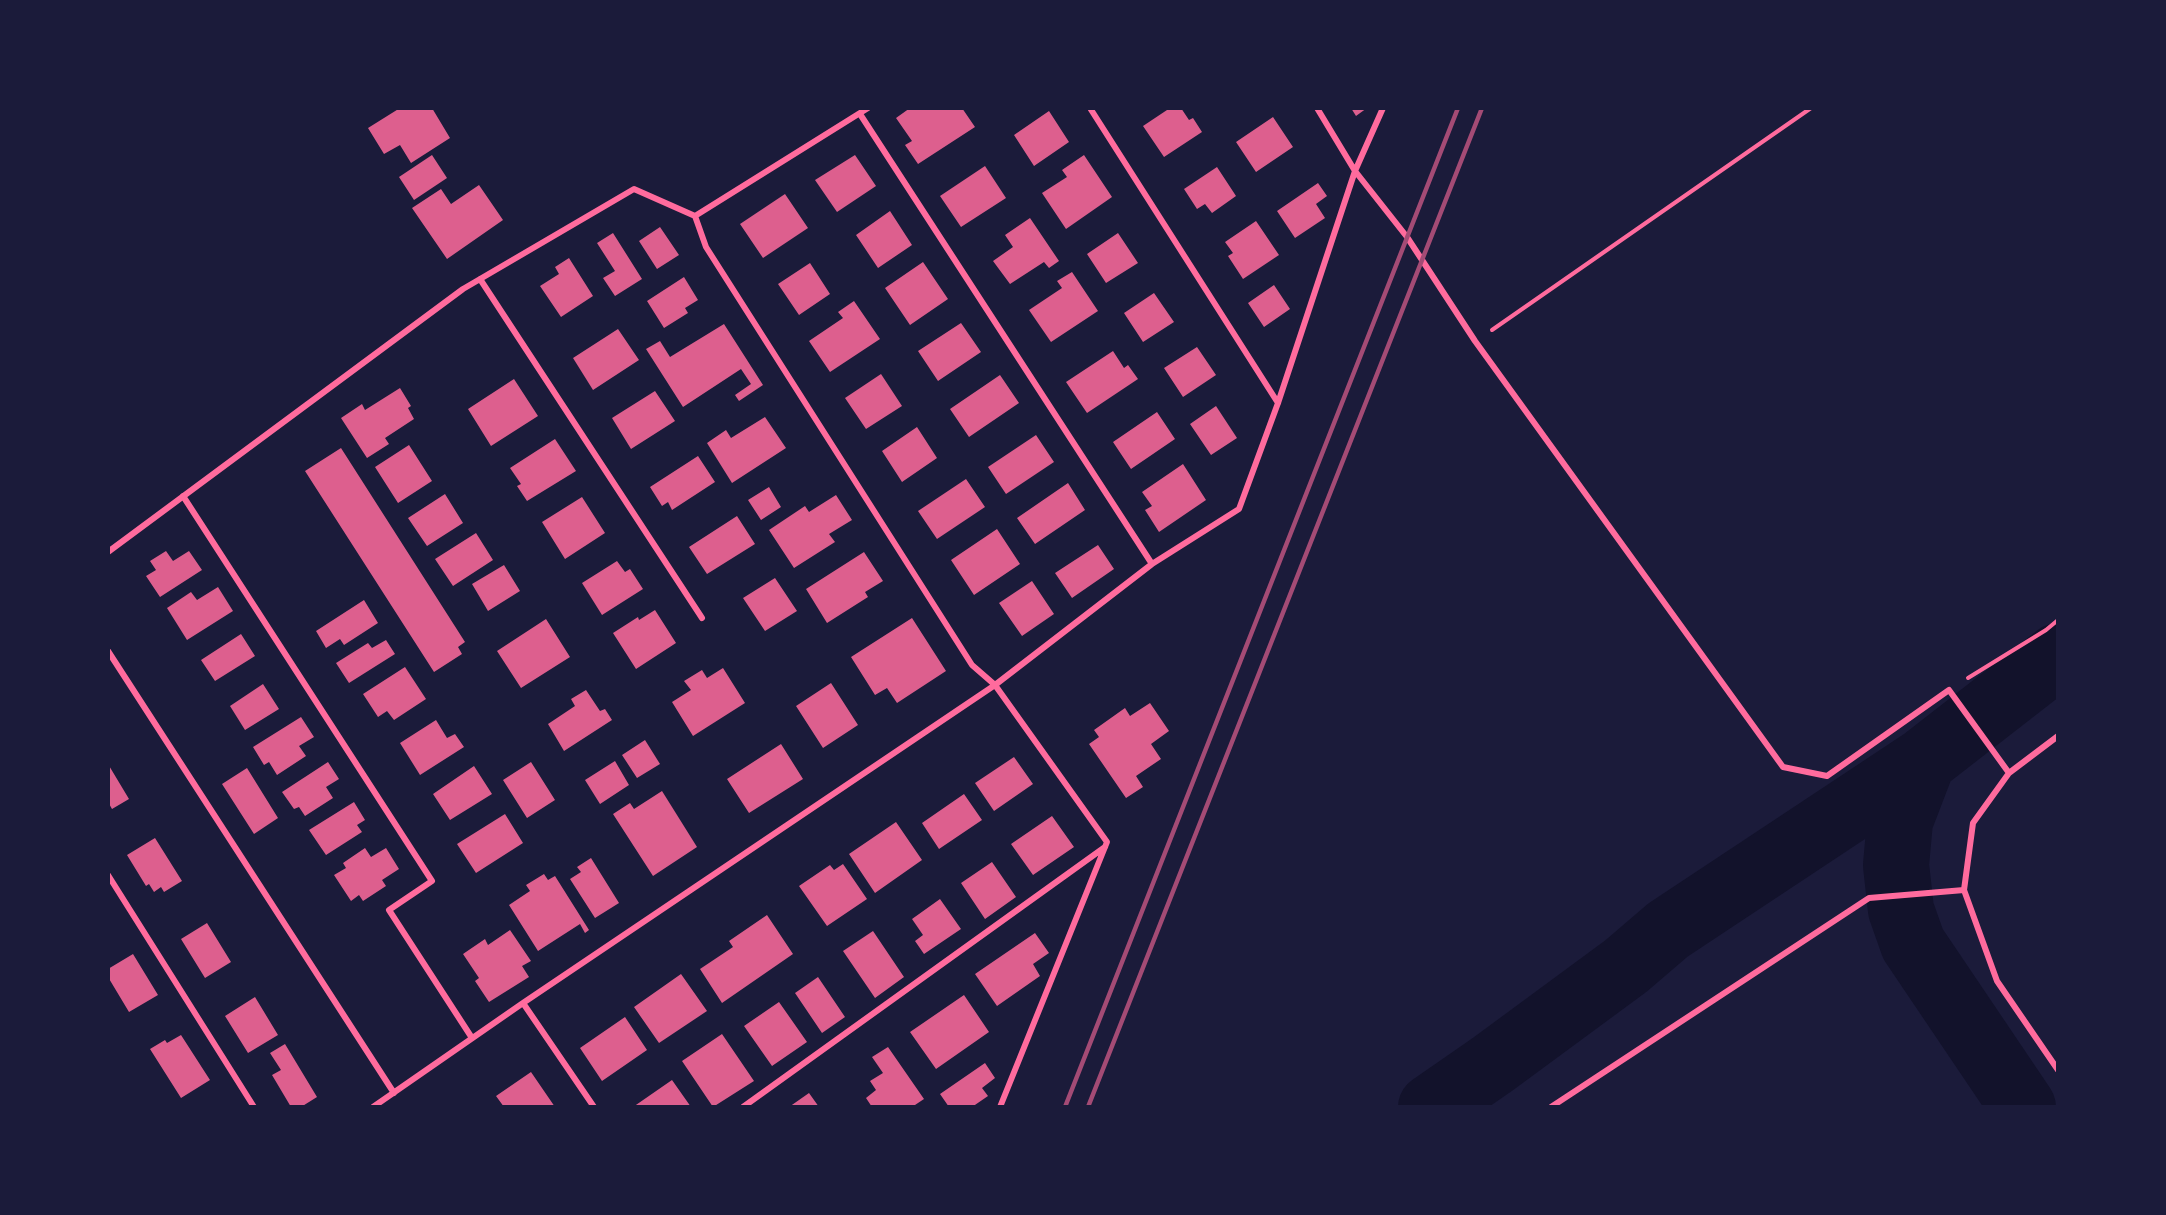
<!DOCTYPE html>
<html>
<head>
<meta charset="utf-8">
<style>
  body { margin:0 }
  #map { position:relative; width:2166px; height:1215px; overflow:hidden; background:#1b1b3a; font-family:Georgia,serif }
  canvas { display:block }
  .frame { position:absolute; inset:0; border:110px solid #1b1b3a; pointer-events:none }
</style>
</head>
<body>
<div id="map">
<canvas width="2166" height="1215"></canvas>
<div class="frame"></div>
</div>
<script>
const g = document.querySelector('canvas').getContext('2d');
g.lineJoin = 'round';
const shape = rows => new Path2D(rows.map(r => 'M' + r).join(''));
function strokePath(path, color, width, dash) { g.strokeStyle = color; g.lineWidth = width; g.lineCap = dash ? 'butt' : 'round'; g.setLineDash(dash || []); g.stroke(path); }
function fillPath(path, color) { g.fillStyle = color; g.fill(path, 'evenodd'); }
strokePath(shape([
  [1923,761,1900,821,1896,865,1901,910,1913,944,2023,1107],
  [1431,1107,1493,1064,1626,966,1668,930,1923,761,2058,656]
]), '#12122b', 66);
fillPath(shape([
  [400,108,432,108,450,138,411,163,400,145,384,154,368,128],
  [910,108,962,108,975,127,918,164,905,145,912,141,896,118],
  [1170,108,1181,108,1189,120,1193,118,1202,132,1164,157,1143,126],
  [1351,108,1367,108,1356,116],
  [1049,111,1069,142,1034,166,1014,135],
  [1273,117,1293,147,1256,172,1236,142],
  [432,155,447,178,414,200,399,177],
  [855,155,876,186,837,212,815,180],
  [1084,155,1112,197,1066,229,1042,193,1067,177,1062,170],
  [985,166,1006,198,961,227,940,196],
  [1217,167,1236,196,1212,213,1205,204,1197,209,1184,189],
  [1318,183,1327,196,1316,204,1325,218,1295,238,1277,211],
  [479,185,503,220,447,259,412,208,441,189,451,204],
  [785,194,808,228,763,258,740,224],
  [890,211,912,245,878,268,856,235],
  [1030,218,1059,261,1049,268,1044,262,1010,284,993,261,1013,247,1005,235],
  [1256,221,1279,255,1243,279,1228,256,1233,253,1225,242],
  [660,227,679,255,657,269,639,241],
  [613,233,642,279,615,296,603,278,615,271,597,243],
  [1118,233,1138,263,1106,283,1087,254],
  [569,258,593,296,561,317,540,286,559,274,555,267],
  [923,262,948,299,910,325,885,288],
  [810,263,830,294,799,315,778,284],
  [1072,272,1098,311,1051,342,1029,310,1062,288,1057,281],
  [684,277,698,300,685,308,688,313,664,328,647,301],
  [1274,285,1290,309,1264,327,1248,303],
  [1154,293,1174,322,1143,342,1124,313],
  [854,301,880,339,830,372,809,341,843,318,838,312],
  [961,323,981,352,938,381,918,351],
  [724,324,763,385,739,401,735,395,751,384,741,369,683,407,646,349,660,341,670,357],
  [618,329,639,360,593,390,573,358],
  [1197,347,1216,375,1183,397,1164,368],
  [1113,351,1124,368,1128,365,1138,379,1087,413,1066,382],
  [881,374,902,406,866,429,845,398],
  [1000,375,1019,403,969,437,950,409],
  [514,379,538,416,491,446,468,409],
  [400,388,411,406,408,408,414,419,385,438,389,444,367,458,341,418,362,404,365,410],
  [655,391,675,421,631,449,612,418],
  [1216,406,1237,438,1211,455,1190,424],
  [1157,412,1175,439,1131,469,1113,442],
  [765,417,786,448,732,483,707,443,726,430,731,438],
  [917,427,937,458,902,482,882,451],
  [1036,435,1054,462,1006,494,988,467],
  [555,439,576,471,527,501,517,486,521,484,510,468],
  [409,445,432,481,398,503,375,467],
  [341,448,465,642,458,647,462,654,434,672,305,471],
  [698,456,715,482,672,510,668,502,662,506,650,487],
  [1183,464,1206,500,1159,532,1145,510,1152,506,1142,492],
  [966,479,985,507,937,539,918,511],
  [1068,483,1085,510,1035,544,1017,518],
  [769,487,781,507,761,520,748,500],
  [445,494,463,523,427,546,408,518],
  [836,495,852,520,829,534,835,542,794,568,769,530,805,506,809,512],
  [582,497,605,533,565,559,542,522],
  [737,516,755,544,707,574,689,547],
  [997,529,1020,564,974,595,951,560],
  [476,533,493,560,453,586,435,559],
  [1098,545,1114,569,1072,598,1055,573],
  [166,551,173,561,189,551,202,570,160,597,146,576,156,570,150,561],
  [864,552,883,581,865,592,868,597,827,623,806,589],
  [617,561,625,572,630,569,643,589,602,615,582,583],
  [504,565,520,591,488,611,472,584],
  [775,578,797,611,765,631,743,598],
  [1032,581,1054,614,1022,636,999,603],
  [218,587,233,611,187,640,167,608,191,592,197,600],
  [364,600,378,623,344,645,340,639,326,648,316,631],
  [655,610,676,643,636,669,613,633,638,617,639,620],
  [912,618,946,671,897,703,887,688,875,695,851,657],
  [546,619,570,657,521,688,497,651],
  [241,634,255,656,215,681,201,660],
  [386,640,395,654,349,683,336,663,368,643,372,648],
  [405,667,426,699,394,720,387,711,378,717,363,694],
  [723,668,745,703,693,736,672,702,691,690,684,681,702,670,707,678],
  [831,683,858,725,823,748,796,706],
  [263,684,279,709,245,730,230,706],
  [586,690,600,711,605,709,612,720,564,751,548,724,575,706,571,699],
  [1150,703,1169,731,1151,744,1161,759,1136,776,1143,787,1126,798,1089,744,1099,737,1094,730,1125,708,1130,716],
  [301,717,314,737,299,746,306,756,277,775,269,762,264,765,253,747],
  [436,720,447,738,455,734,464,747,420,775,400,743],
  [645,740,660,764,637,778,622,755],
  [781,744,803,779,749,813,727,779],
  [1014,757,1033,784,994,811,975,783],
  [615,761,629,785,600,804,585,780],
  [328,762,339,779,326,787,333,798,305,816,299,807,294,809,282,792],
  [531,762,555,800,527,818,503,780],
  [108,764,129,799,112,809,108,802],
  [474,766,492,794,450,820,433,794],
  [247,768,278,818,254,834,222,784],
  [662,791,697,847,653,876,613,814,630,803,634,809],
  [964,794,982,820,939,849,922,823],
  [354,802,365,820,357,825,362,832,326,855,309,830],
  [505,814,523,843,476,873,457,844],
  [1052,816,1074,847,1033,875,1011,844],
  [896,822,922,860,875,893,849,854],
  [155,838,182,881,164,892,161,887,154,892,149,884,146,886,127,855],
  [365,848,371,857,386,848,399,869,382,880,386,886,363,901,359,895,351,901,334,875,346,868,343,863],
  [591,858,619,903,595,918,570,879,581,872,577,867],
  [992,862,1016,897,985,919,961,883],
  [843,864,867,899,827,926,799,886,830,865,834,870],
  [544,874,548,880,555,876,589,930,585,933,580,924,538,951,509,905,530,891,526,885],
  [940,899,961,929,924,954,915,941,923,935,912,919],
  [767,915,793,954,722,1003,700,969,733,947,729,941],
  [207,923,231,962,205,978,181,939],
  [510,930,531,961,522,966,529,977,489,1002,475,981,479,978,463,954,485,939,488,945],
  [873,931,904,977,875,998,843,951],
  [1035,933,1049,953,1033,964,1040,976,997,1006,975,974],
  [133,954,158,995,129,1012,108,977,108,969],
  [681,974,707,1011,659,1043,634,1007],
  [818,977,845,1017,822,1033,795,993],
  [964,995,989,1032,936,1069,910,1032],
  [255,997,278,1035,248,1053,225,1016],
  [779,1002,807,1042,772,1066,744,1026],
  [625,1017,647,1050,602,1081,580,1048],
  [722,1034,754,1081,713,1107,682,1061],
  [181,1035,210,1080,181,1098,150,1049,165,1040,167,1043],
  [285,1044,317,1097,301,1107,291,1107,272,1075,281,1070,270,1053],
  [888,1047,924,1099,912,1107,872,1107,866,1098,876,1090,870,1081,883,1073,872,1057],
  [985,1063,995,1078,982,1088,988,1096,972,1107,949,1107,940,1094],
  [531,1072,555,1107,504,1107,496,1096],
  [672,1080,691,1107,633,1107],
  [809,1093,819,1107,789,1107]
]), '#dd5f8e');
strokePath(shape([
  [1492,330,1811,108],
  [1968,678,2046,630,2058,620]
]), '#ff6b9d', 4);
strokePath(shape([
  [1090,108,1278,403],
  [1317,108,1355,171,1407,237,1475,341,1783,767,1827,776,1949,690,2009,773],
  [860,114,1152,564],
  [695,216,868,108],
  [480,279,702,618],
  [183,496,432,881,389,910,472,1038],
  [108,552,463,289,634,189,695,216,706,247,972,665,995,685,1107,842,1000,1107],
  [108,651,394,1093],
  [2058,736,2009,773,1973,823,1964,890,1997,981,2058,1070],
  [108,875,254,1107],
  [523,1003,594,1107],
  [373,1107,523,1003,995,685,1152,564,1239,509,1278,403,1355,171,1383,108],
  [743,1107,1105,847],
  [1551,1107,1869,898,1964,890]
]), '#ff6b9d', 6);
strokePath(shape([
  [1065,1107,1458,108],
  [1088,1107,1482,108]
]), '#a44b75', 4.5);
</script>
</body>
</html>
